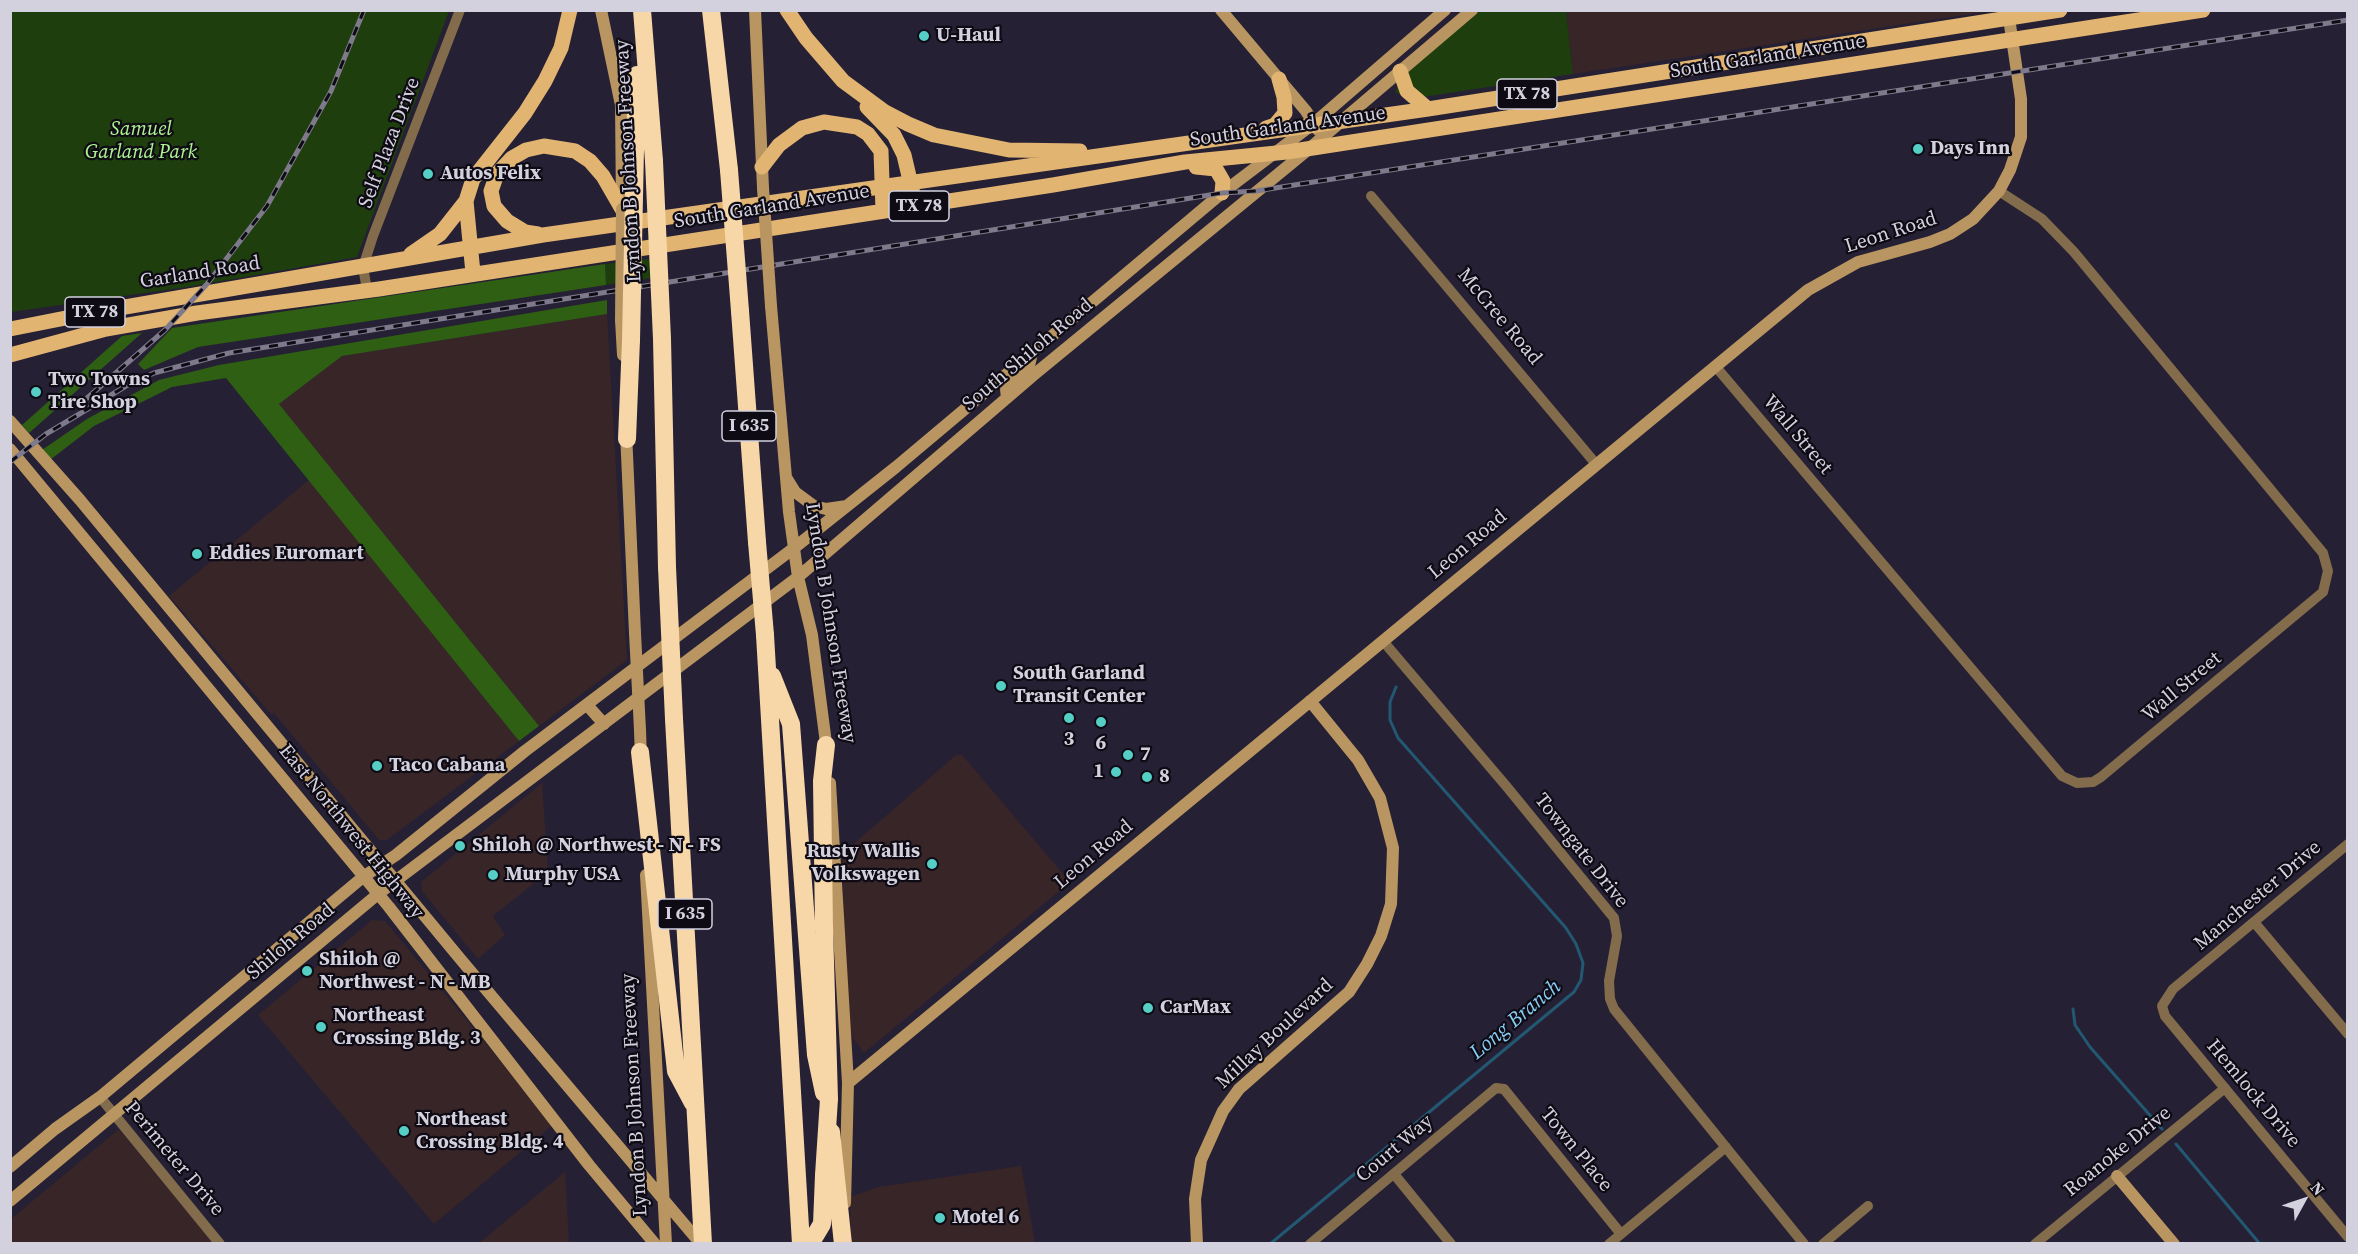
<!DOCTYPE html>
<html>
<head>
<meta charset="utf-8">
<style>
  body { margin:0 }
  #map { position:relative; width:2358px; height:1254px; overflow:hidden; background:#262034; font-family:"Source Serif 4",serif }
  canvas { display:block }
  .frame { position:absolute; inset:0; border:12px solid #d4d1df; pointer-events:none }
  .north { position:absolute; left:2274px; top:1170px; width:60px; height:60px; -webkit-text-stroke:4px #0e0b14; paint-order:stroke; rotate:50deg; font-size:16px; font-weight:700; line-height:24px; text-align:center; color:#d4d1df }
  .north::after { content:''; display:block; margin:auto; width:21px; height:27px; background:#d4d1df; clip-path:polygon(50% 0,100% 100%,50% 72%,0 100%) }
</style>
</head>
<body>
<div id="map">
<canvas width="2358" height="1254"></canvas>
<div class="frame"></div>
<div class="north">N</div>
</div>
<script>
const g = document.querySelector('canvas').getContext('2d');
g.lineJoin = 'round';
function fillPath(path, color) { g.fillStyle = color; g.fill(path, 'evenodd'); }
const shape = rows => new Path2D(rows.map(r => 'M' + r).join(''));
function strokePath(path, color, width, dash) { g.strokeStyle = color; g.lineWidth = width; g.lineCap = dash ? 'butt' : 'round'; g.setLineDash(dash || []); g.stroke(path); }
function drawText(font, color, halo, rows, align = 'center') {
  g.font = font + ' "Source Serif 4",serif'; g.lineWidth = 4.5; g.setLineDash([]); g.textBaseline = 'middle'; g.strokeStyle = halo; g.fillStyle = color; for (const [text, x, y, turn = 0] of rows) {
    g.save(); g.translate(x, y); g.rotate((+turn || 0) * Math.PI / 180); g.textAlign = isNaN(turn) ? turn : align; if (halo) g.strokeText(text, 0, 0); g.fillText(text, 0, 0); g.restore();
  }
}
fillPath(shape([
  [1566,10,1991,11,1573,74],
  [607,314,627,660,539,726,279,404,342,356],
  [309,480,519,741,387,840,379,840,274,713,272,715,169,596],
  [956,755,962,755,1070,882,864,1053,847,1030,842,854],
  [542,783,548,872,493,916,505,935,478,959,422,891,421,882],
  [372,920,385,921,553,1125,434,1224,258,1015],
  [119,1129,214,1244,11,1244,11,1219],
  [1021,1166,1035,1243,851,1243,850,1197,878,1187],
  [565,1172,569,1243,479,1243]
]), '#382528');
fillPath(shape([
  [10,11,11,10,449,11,357,257,194,286,11,312],
  [1479,11,1566,11,1573,74,1410,99,1395,92,1402,75],
  [664,257,665,276,606,285,605,264]
]), '#1e3e0e');
fillPath(shape([
  [605,264,606,285,198,347,144,370,138,364,172,328],
  [607,300,607,314,342,356,279,404,539,726,519,741,226,378,172,387,94,426,50,460,42,450,87,419,159,380,219,365],
  [142,333,29,433,22,425,122,336]
]), '#2e5f13');
strokePath(shape([
  [2073,1009,2075,1025,2090,1047,2162,1129],
  [2176,1144,2260,1244],
  [1270,1244,1574,992,1581,980,1583,963,1576,944,1566,928,1398,738,1390,720,1390,702,1396,687]
]), '#235873', 3);
strokePath(shape([
  [1371,196,1596,464],
  [367,290,363,267,373,236,460,10],
  [1716,367,2062,776,2077,783,2093,782,2101,777,2323,592,2328,571,2323,553,2074,252,2042,219,1999,191],
  [1383,641,1507,787,1614,918,1617,936,1609,981,1610,999,1614,1009,1804,1244],
  [2348,844,2173,989,2162,1006,2165,1016,2348,1237],
  [2254,922,2348,1034],
  [100,1097,220,1244],
  [1394,1174,1451,1244],
  [1310,1244,1496,1088,1504,1089,1621,1234],
  [1609,1244,1726,1147],
  [1823,1244,1868,1206],
  [2035,1244,2225,1088]
]), '#826c4c', 10);
strokePath(shape([
  [601,10,621,105,622,208],
  [755,10,763,188],
  [1221,10,1306,111,1318,130],
  [771,306,789,512,798,577,812,635,827,751],
  [621,320,623,355],
  [1007,398,1006,389,1029,366,1032,353],
  [10,421,80,500,462,961,701,1244],
  [626,432,635,633],
  [10,449,389,907,589,1165,655,1244],
  [787,479,795,492,814,506,826,509,847,506],
  [588,706,604,724],
  [640,730,641,759],
  [830,783,848,1083,845,1203],
  [646,875,666,1244],
  [848,1083,1808,290,1858,262,1930,242,1950,234,1973,219,1999,191,2010,170,2021,137,2021,99,2009,18],
  [10,1167,55,1129,100,1097,363,877,396,855,525,751,794,548,896,467,1222,193,1313,124,1445,10],
  [2117,1176,2174,1244],
  [10,1201,378,894,798,577,1036,373,1310,148,1472,10],
  [1197,1244,1195,1199,1201,1160,1223,1111,1239,1089,1349,992,1367,964,1381,936,1391,904,1393,848,1380,798,1358,760,1310,701]
]), '#b89561', 12);
strokePath(shape([
  [787,10,806,38,843,81,885,112,908,124,934,135,1009,150,1080,151],
  [1400,71,1407,91,1428,109],
  [867,107,894,135,904,155,916,206],
  [1266,128,1275,125,1285,113,1284,97,1279,79],
  [762,167,779,145,802,128,824,122,857,127,868,134,881,151,883,211],
  [1196,167,1216,169,1223,181,1222,193],
  [538,234,525,232,507,221,494,206,491,191,497,174,512,158,526,150,544,146,575,151,590,161,603,176,622,209],
  [411,254,440,234,466,201],
  [473,273,466,201,473,179,525,113,545,81,561,48,570,10],
  [10,329,96,312,543,235,1428,109,2060,10],
  [10,355,106,329,197,313,379,289,1053,185,1185,162,1287,152,2203,10]
]), '#e2b471', 15);
strokePath(shape([
  [642,10,654,161],
  [711,10,729,170],
  [635,149,637,75],
  [740,311,757,542],
  [662,339,667,567],
  [627,439,631,340],
  [765,635,801,1244],
  [772,676,791,724,816,1055,824,1093],
  [674,719,703,1244],
  [640,752,676,1071,693,1103],
  [824,927,822,781,826,745],
  [831,1132,843,1244],
  [810,1244,822,1224,824,1175]
]), '#f7d6a7', 18);
const rail = shape([
  [78,406,165,330,207,284,267,206,331,91,364,10],
  [10,462,46,434,126,386,154,373,229,353,1222,193,1256,191,2348,20]
]);
strokePath(rail, '#7e7a8b', 5);
strokePath(rail, '#0e0b14', 3, [9]);
strokePath(shape([
  [763,188,771,306],
  [621,320,622,209],
  [635,633,640,730]
]), '#b89561', 12);
strokePath(shape([
  [654,161,662,339],
  [729,170,740,311],
  [631,340,635,149],
  [757,542,765,635],
  [667,567,674,719],
  [824,927,829,1099,824,1175]
]), '#f7d6a7', 18);
for (const [x, y, r, color] of [
  [924,36,6,"#55cec5"],
  [1918,149,6,"#55cec5"],
  [428,174,6,"#55cec5"],
  [36,392,6,"#55cec5"],
  [197,554,6,"#55cec5"],
  [1001,686,6,"#55cec5"],
  [1069,718,6,"#55cec5"],
  [1101,722,6,"#55cec5"],
  [1128,755,6,"#55cec5"],
  [377,766,6,"#55cec5"],
  [1116,772,6,"#55cec5"],
  [1147,777,6,"#55cec5"],
  [460,846,6,"#55cec5"],
  [932,864,6,"#55cec5"],
  [493,875,6,"#55cec5"],
  [307,971,6,"#55cec5"],
  [1148,1008,6,"#55cec5"],
  [321,1027,6,"#55cec5"],
  [404,1131,6,"#55cec5"],
  [940,1218,6,"#55cec5"]
]) { const dot = new Path2D(); dot.arc(x, y, r, 0, 2 * Math.PI); g.fillStyle = color; g.fill(dot); strokePath(dot, '#0e0b14', 2); }
for (const [x, y, w] of [
  [1527,94,60],
  [919,206,60],
  [95,312,60],
  [749,426,54],
  [685,914,54]
]) { const box = new Path2D(); box.roundRect(x - w / 2, y - 15, w, 30, 4.5); g.fillStyle = '#0e0b14'; g.fill(box); strokePath(box, '#d4d1df', 1.5); }
drawText('bold 18px', '#d4d1df', null, [
  ["TX 78",1527,94],
  ["TX 78",919,206],
  ["TX 78",95,312],
  ["I 635",749,426],
  ["I 635",685,914]
]);
drawText('bold 20px', '#d4d1df', '#0e0b14', [
  ["U-Haul",936,36],
  ["Days Inn",1930,149],
  ["Autos Felix",440,174],
  ["Two Towns",48,380],
  ["Tire Shop",48,403],
  ["Eddies Euromart",209,554],
  ["South Garland",1013,674],
  ["Transit Center",1013,697],
  ["3",1069,740,"center"],
  ["6",1101,744,"center"],
  ["7",1140,755],
  ["Taco Cabana",389,766],
  ["1",1104,772,"right"],
  ["8",1159,777],
  ["Shiloh @ Northwest - N - FS",472,846],
  ["Rusty Wallis",920,852,"right"],
  ["Volkswagen",920,875,"right"],
  ["Murphy USA",505,875],
  ["Shiloh @",319,960],
  ["Northwest - N - MB",319,983],
  ["CarMax",1160,1008],
  ["Northeast",333,1016],
  ["Crossing Bldg. 3",333,1039],
  ["Northeast",416,1120],
  ["Crossing Bldg. 4",416,1143],
  ["Motel 6",952,1218]
], 'left');
drawText('20px', '#d4d1df', '#0e0b14', [
  ["South Garland Avenue",1768,57,-9],
  ["South Garland Avenue",1288,127,-8],
  ["Self Plaza Drive",390,143,-69],
  ["Lyndon B Johnson Freeway",629,161,-93],
  ["South Garland Avenue",772,207,-9],
  ["Leon Road",1891,233,-18],
  ["Garland Road",200,273,-9],
  ["McCree Road",1499,317,50],
  ["South Shiloh Road",1028,355,-40],
  ["Wall Street",1797,435,50],
  ["Leon Road",1468,545,-40],
  ["Lyndon B Johnson Freeway",830,623,81],
  ["Wall Street",2182,687,-40],
  ["East Northwest Highway",351,832,51],
  ["Towngate Drive",1581,851,52],
  ["Leon Road",1094,855,-40],
  ["Manchester Drive",2258,896,-40],
  ["Shiloh Road",291,942,-40],
  ["Millay Boulevard",1275,1034,-43],
  ["Hemlock Drive",2253,1094,50],
  ["Lyndon B Johnson Freeway",635,1095,-93],
  ["Court Way",1395,1149,-40],
  ["Town Place",1576,1150,51],
  ["Roanoke Drive",2118,1152,-39],
  ["Perimeter Drive",174,1159,50]
]);
drawText('italic 20px', '#aef491', '#0e0b14', [
  ["Samuel",141,130],
  ["Garland Park",141,153]
]);
drawText('italic 21px', '#87cdf4', '#0e0b14', [
  ["Long Branch",1516,1020,-40]
]);
</script>
</body>
</html>
